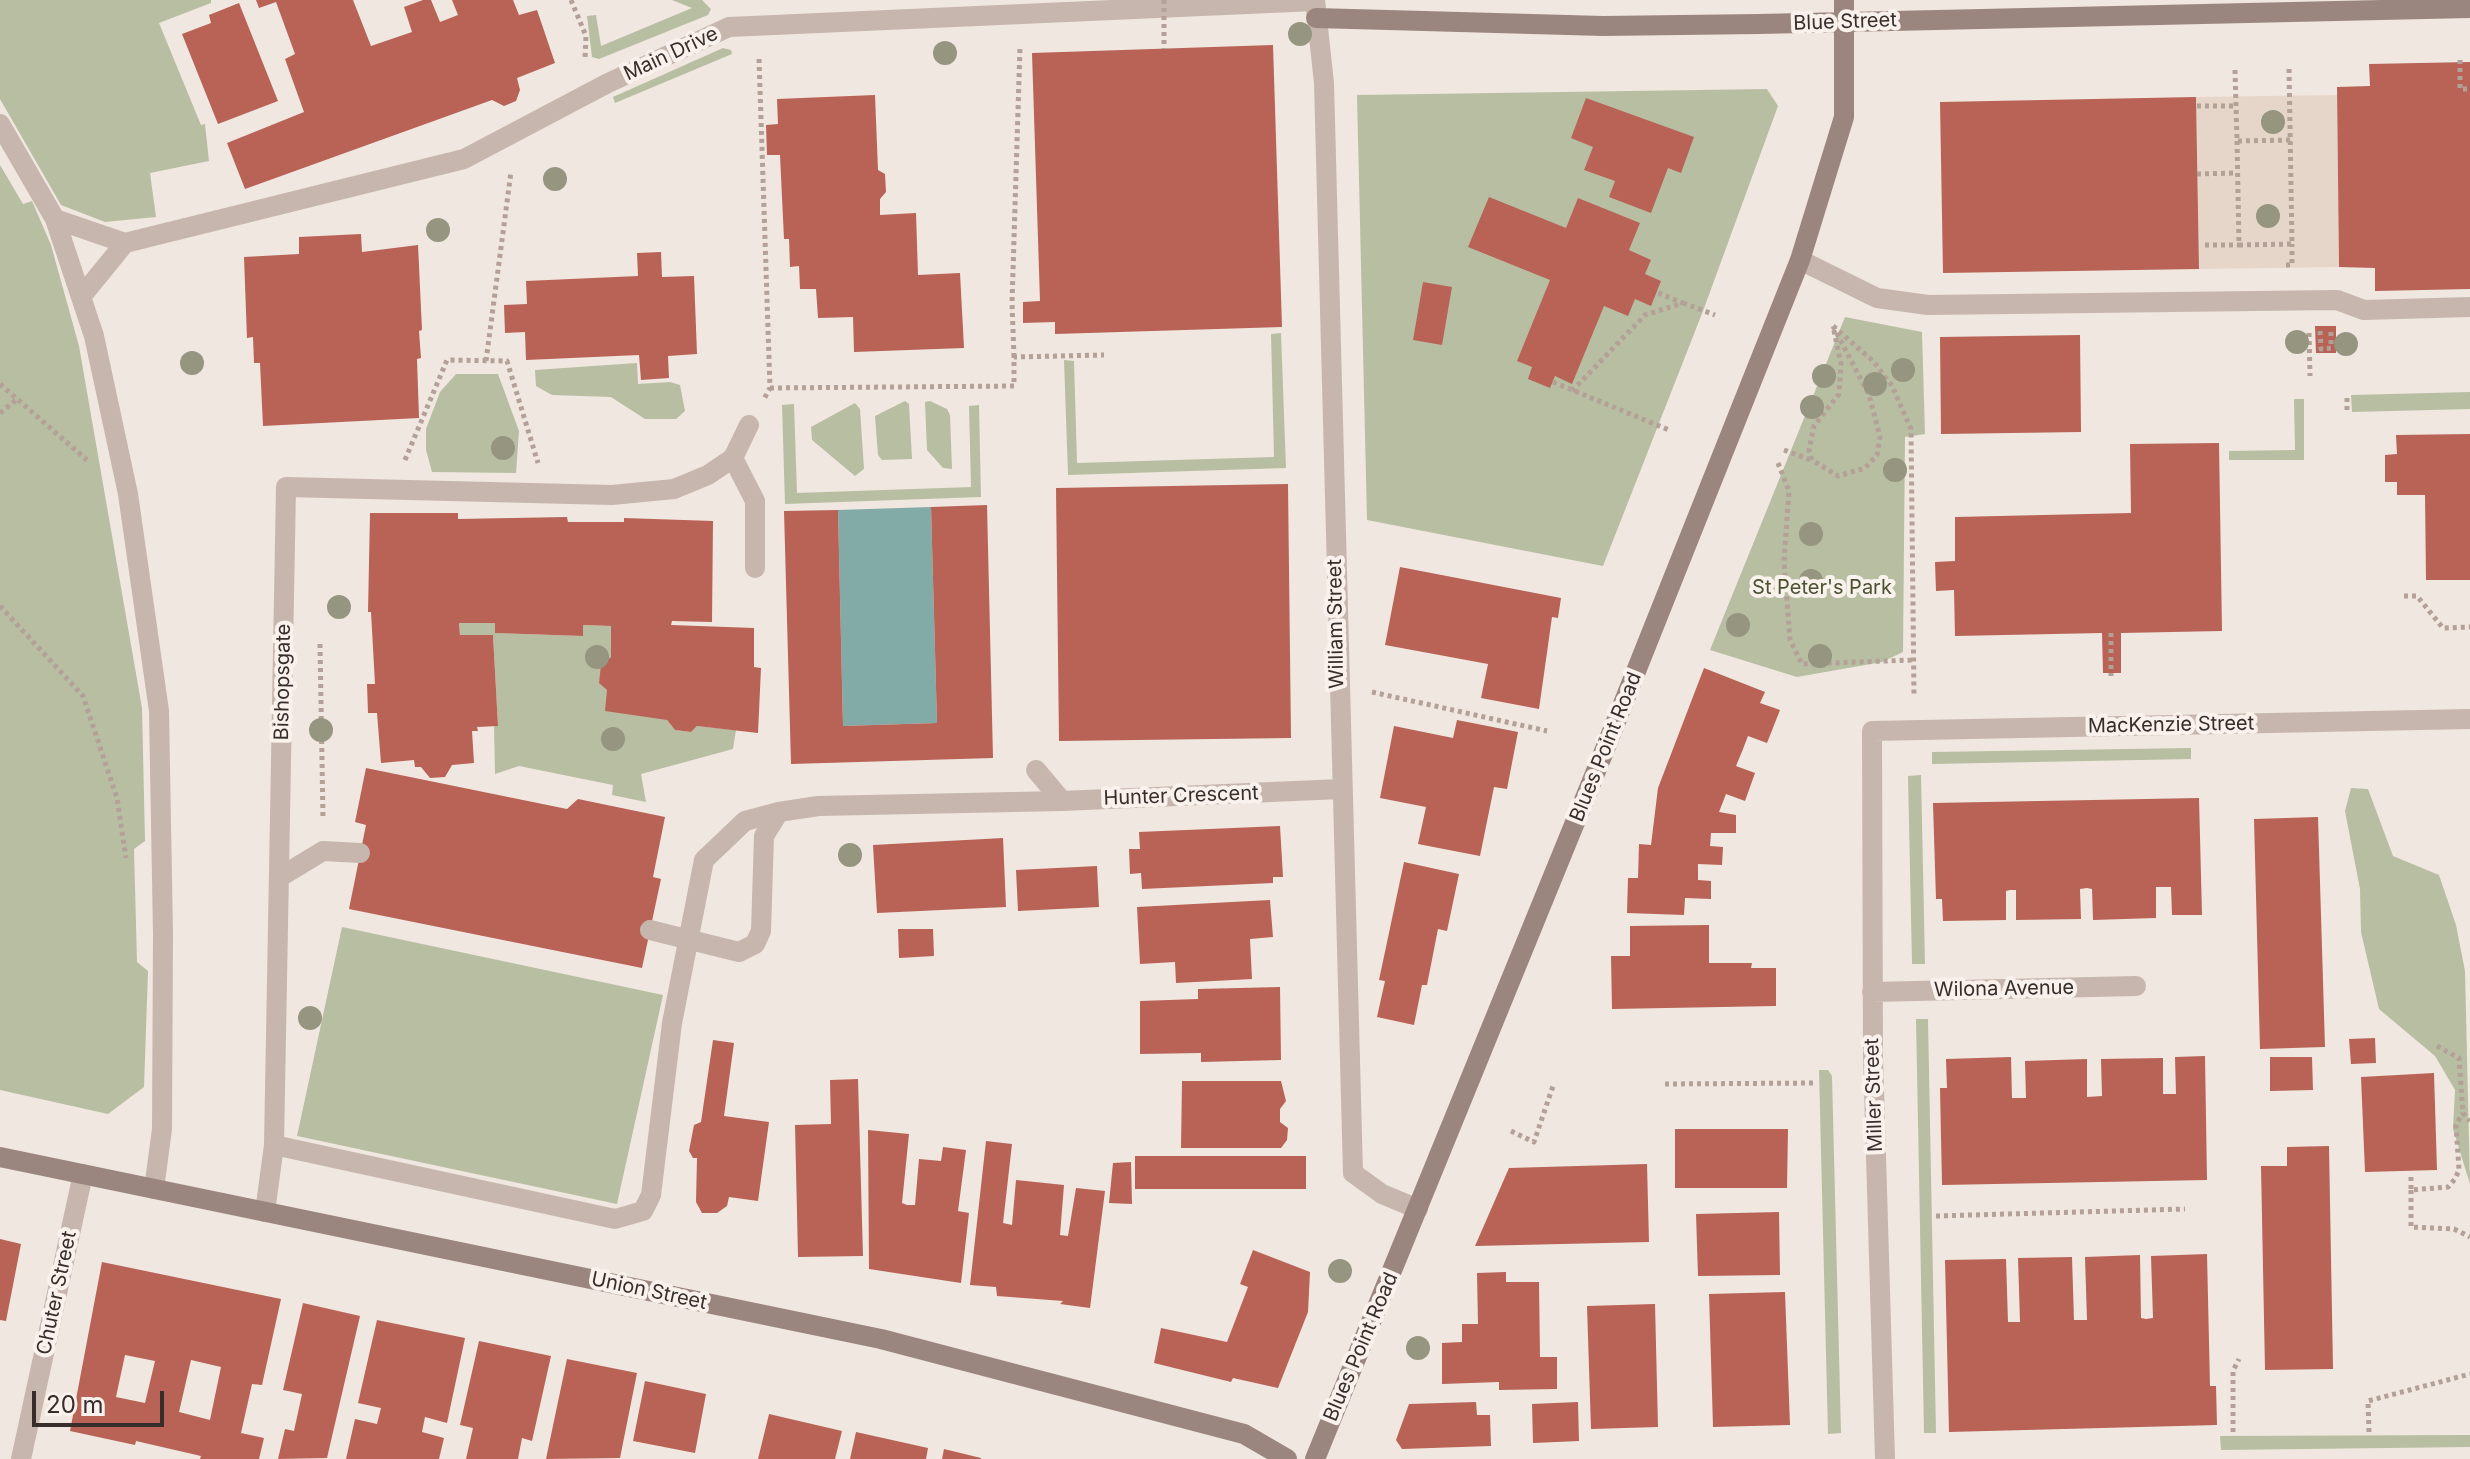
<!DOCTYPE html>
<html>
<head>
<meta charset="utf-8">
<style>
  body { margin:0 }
  #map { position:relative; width:2470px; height:1459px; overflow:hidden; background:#f0e7e0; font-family:Inter,sans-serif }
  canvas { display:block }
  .scale { position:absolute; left:32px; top:1391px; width:132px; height:36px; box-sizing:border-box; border:4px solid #372d2b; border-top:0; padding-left:10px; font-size:24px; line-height:28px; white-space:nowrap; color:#372d2b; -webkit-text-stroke:6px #f8f1ec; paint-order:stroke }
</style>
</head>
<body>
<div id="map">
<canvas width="2470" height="1459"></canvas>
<div class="scale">20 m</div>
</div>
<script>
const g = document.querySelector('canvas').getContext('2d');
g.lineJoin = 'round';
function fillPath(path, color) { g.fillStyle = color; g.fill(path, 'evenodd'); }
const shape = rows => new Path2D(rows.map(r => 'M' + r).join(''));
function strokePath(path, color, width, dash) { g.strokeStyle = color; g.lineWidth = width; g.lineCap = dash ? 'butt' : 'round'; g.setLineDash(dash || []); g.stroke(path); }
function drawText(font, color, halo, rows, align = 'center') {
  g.font = font + ' Inter,sans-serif'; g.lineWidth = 8; g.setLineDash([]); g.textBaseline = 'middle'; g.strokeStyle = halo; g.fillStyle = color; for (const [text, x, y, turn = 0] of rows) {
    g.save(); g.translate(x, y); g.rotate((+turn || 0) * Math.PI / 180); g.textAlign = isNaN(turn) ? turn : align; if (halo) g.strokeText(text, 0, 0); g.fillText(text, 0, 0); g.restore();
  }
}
fillPath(shape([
  [0,0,211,0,211,3,159,23,201,125,205,124,209,161,150,173,156,217,105,222,61,205,0,99],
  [672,0,702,0,711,9,708,15,599,59,592,57,587,16,596,15,601,46,692,8],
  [723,48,731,50,732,54,615,103,613,97],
  [1767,89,1778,106,1703,311,1603,566,1367,520,1357,95],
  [0,165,23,204,32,201,51,245,79,346,142,708,145,841,134,849,137,962,148,971,144,1087,108,1114,0,1090],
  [1845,317,1922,332,1925,434,1905,437,1903,652,1882,662,1797,677,1710,650],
  [1281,333,1286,468,1068,475,1064,360,1074,361,1077,463,1274,457,1271,334],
  [637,363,638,384,670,382,680,385,685,411,676,419,645,419,611,397,552,395,536,386,535,370],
  [456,374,498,374,519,431,516,473,432,472,426,450,426,429,440,392],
  [2470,392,2470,409,2352,412,2351,395],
  [2294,399,2304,399,2304,460,2229,460,2229,451,2295,450],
  [905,401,909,404,912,459,882,460,878,455,875,416],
  [930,401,947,409,950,415,952,469,943,468,927,450,925,402],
  [855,403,860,409,864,469,855,476,812,440,811,427],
  [794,404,797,493,971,487,969,406,979,405,981,497,785,504,782,405],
  [459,623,495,623,496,633,583,636,583,625,611,626,611,657,599,682,607,690,667,720,675,730,691,732,697,726,736,730,733,749,641,774,646,802,612,795,613,785,519,766,495,774,494,726,498,726,493,635,460,635],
  [2191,748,2191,759,1932,764,1932,752],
  [1921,775,1925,964,1912,964,1908,776],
  [2351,788,2368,789,2393,856,2439,875,2456,925,2465,971,2470,1184,2453,1129,2455,1090,2435,1056,2379,1009,2361,932,2360,889,2345,811],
  [342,927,663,995,617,1204,297,1136],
  [1916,1019,1928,1019,1936,1433,1924,1433],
  [1819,1070,1828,1070,1832,1076,1841,1433,1828,1434],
  [2470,1435,2470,1447,2221,1450,2220,1436]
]), '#b8bea1');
fillPath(shape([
  [2337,95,2339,267,2199,269,2196,97]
]), '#e6d6c9');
fillPath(shape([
  [931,507,937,723,843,726,838,510]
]), '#82aaa7');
fillPath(shape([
  [256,0,353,0,371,46,412,32,404,7,423,0,431,0,440,22,458,15,452,0,513,0,519,15,537,10,555,63,517,78,520,90,516,101,504,106,492,100,245,189,227,143,304,112,285,59,295,54,276,2,259,8],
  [239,3,278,101,218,124,182,34,211,23,209,15],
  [1273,45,1282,327,1055,334,1055,322,1023,323,1023,302,1040,301,1032,53],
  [2470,62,2470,289,2375,291,2375,268,2339,267,2337,87,2370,86,2369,64],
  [875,95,878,170,885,174,886,192,880,199,880,215,916,213,918,275,960,273,964,348,854,352,853,317,818,318,816,289,800,289,799,266,790,267,789,239,784,239,780,155,767,155,766,125,778,124,777,99],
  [2196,97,2199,269,1943,273,1940,102],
  [1586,98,1694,137,1681,173,1668,168,1651,213,1609,197,1615,181,1584,170,1593,147,1571,138],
  [1489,197,1566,228,1578,198,1640,223,1629,250,1651,260,1645,274,1661,281,1651,306,1635,299,1628,316,1604,306,1572,384,1555,376,1550,388,1528,379,1532,367,1517,361,1550,280,1468,247],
  [361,234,362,252,418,245,422,330,419,331,421,358,417,359,419,418,263,426,260,363,254,363,253,337,247,338,244,257,299,254,299,237],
  [661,252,662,277,694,276,697,354,668,356,669,378,641,380,639,355,526,360,525,332,505,333,504,305,527,304,526,281,638,276,637,253],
  [1423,282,1452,287,1442,345,1413,340],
  [2315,326,2336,326,2336,353,2316,353],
  [2080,335,2081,432,1941,434,1940,337],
  [2470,434,2470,580,2426,580,2425,495,2397,495,2397,482,2385,482,2385,455,2397,454,2396,435],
  [2219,443,2222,631,2121,633,2121,673,2103,673,2102,633,1955,636,1954,590,1936,591,1935,562,1955,561,1955,517,2131,513,2130,444],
  [1288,484,1291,738,1059,741,1056,488],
  [987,505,993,758,791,764,784,511,838,510,843,726,937,723,931,507],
  [370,513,458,513,458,519,567,517,568,522,624,522,624,518,713,521,712,622,672,621,671,625,754,628,754,667,761,668,758,733,697,726,691,732,675,730,667,720,605,711,607,690,599,683,601,665,611,657,611,626,583,625,583,636,495,633,495,623,459,623,460,635,493,635,498,726,477,727,478,731,472,731,474,763,452,765,445,777,430,778,421,767,415,767,414,760,381,763,377,713,368,713,367,684,375,684,371,612,368,612],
  [1400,567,1561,598,1558,618,1552,617,1539,709,1481,698,1488,664,1385,645],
  [1704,668,1765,692,1760,703,1780,710,1767,743,1748,736,1743,749,1736,766,1755,773,1745,801,1726,794,1719,812,1736,815,1736,833,1711,833,1710,846,1723,847,1722,865,1698,864,1698,880,1711,881,1711,899,1685,898,1684,915,1627,913,1628,878,1638,878,1639,844,1651,845,1658,788],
  [1457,720,1518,732,1507,789,1494,787,1480,856,1418,844,1426,807,1380,798,1394,726,1453,738],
  [366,768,567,809,578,799,665,817,653,877,661,879,642,968,349,909,366,825,355,822],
  [2199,798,2202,915,2172,915,2171,887,2156,887,2156,918,2093,920,2092,889,2087,888,2080,889,2081,919,2016,920,2016,890,2010,890,2006,891,2006,920,1943,921,1942,899,1936,899,1933,803],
  [2318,817,2325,1047,2260,1049,2254,819],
  [1280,826,1283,877,1273,877,1273,883,1142,889,1141,873,1130,874,1129,849,1140,849,1139,832],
  [1003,838,1006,907,877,913,873,845],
  [1404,862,1459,874,1447,931,1438,929,1427,985,1422,985,1414,1025,1377,1017,1385,981,1379,980],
  [1097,866,1099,907,1018,911,1016,870],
  [1270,900,1273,937,1250,939,1252,979,1176,983,1175,962,1140,964,1137,907],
  [1709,925,1709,963,1752,963,1751,968,1776,968,1776,1006,1612,1009,1611,956,1630,956,1630,926],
  [898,929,933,929,934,956,899,958],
  [1280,987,1281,1060,1201,1062,1201,1053,1140,1054,1140,1001,1198,999,1198,989],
  [2375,1038,2376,1063,2351,1064,2349,1039],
  [713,1040,734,1043,724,1116,769,1122,758,1201,729,1197,727,1206,717,1213,702,1213,696,1202,697,1158,693,1158,689,1151,694,1125,701,1122],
  [2205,1056,2207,1180,1942,1185,1940,1088,1947,1088,1946,1059,2011,1057,2012,1098,2026,1098,2025,1061,2087,1059,2087,1097,2102,1096,2101,1059,2163,1058,2163,1094,2176,1094,2175,1057],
  [2270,1057,2312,1057,2313,1090,2270,1091],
  [2434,1073,2437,1170,2365,1172,2361,1077],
  [858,1079,863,1256,798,1257,795,1125,831,1124,830,1080],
  [1182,1081,1281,1081,1286,1101,1280,1109,1280,1122,1288,1128,1287,1140,1281,1148,1181,1148],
  [1675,1129,1788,1129,1787,1188,1675,1188],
  [868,1130,909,1134,902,1203,907,1205,915,1205,919,1159,941,1161,943,1147,966,1150,958,1211,969,1213,961,1283,869,1269],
  [986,1141,1012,1144,1003,1223,1012,1225,1016,1180,1064,1185,1060,1235,1068,1236,1076,1188,1105,1191,1090,1308,1060,1304,1063,1301,997,1296,996,1287,970,1285],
  [2329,1146,2333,1369,2265,1370,2261,1166,2287,1166,2287,1147],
  [1135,1156,1306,1156,1306,1189,1135,1189],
  [1131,1162,1132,1204,1109,1203,1113,1163],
  [1647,1164,1649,1242,1475,1246,1509,1168],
  [1779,1212,1780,1275,1698,1276,1696,1214],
  [0,1239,21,1244,6,1321,0,1320],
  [1253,1250,1310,1272,1308,1312,1278,1388,1233,1378,1231,1382,1154,1363,1161,1328,1227,1342,1248,1287,1240,1284],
  [2207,1254,2210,1386,2216,1386,2217,1425,1949,1432,1945,1260,2006,1259,2008,1322,2020,1322,2018,1258,2072,1257,2074,1320,2087,1320,2085,1257,2140,1255,2141,1318,2146,1319,2153,1318,2151,1256],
  [102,1262,281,1299,262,1385,252,1384,241,1433,264,1438,259,1459,200,1459,201,1456,136,1441,135,1445,70,1431],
  [125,1355,155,1361,145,1403,116,1397],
  [191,1360,221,1367,210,1420,179,1412],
  [1506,1272,1506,1282,1539,1282,1540,1357,1557,1357,1557,1389,1499,1390,1499,1382,1442,1384,1442,1343,1462,1342,1462,1324,1478,1324,1477,1273],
  [1785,1292,1790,1425,1713,1427,1709,1294],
  [303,1303,360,1316,327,1458,278,1459,285,1429,294,1431,302,1394,283,1390],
  [1655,1304,1658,1427,1591,1429,1587,1306],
  [377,1320,465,1338,447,1423,425,1417,422,1432,444,1438,439,1459,346,1459,355,1419,377,1424,381,1408,358,1403],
  [479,1341,551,1356,532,1441,522,1438,518,1459,466,1459,473,1428,460,1425],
  [567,1359,637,1373,620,1458,546,1459],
  [645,1381,706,1394,695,1453,633,1441],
  [1476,1402,1477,1415,1490,1415,1491,1446,1402,1449,1396,1440,1409,1404],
  [1578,1402,1579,1441,1533,1443,1532,1404],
  [769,1414,842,1431,835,1459,758,1459],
  [856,1432,928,1448,926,1459,850,1459],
  [944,1449,981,1458,981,1459,942,1459]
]), '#b86356');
strokePath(shape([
  [571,0,586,36,585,58],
  [759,59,770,388,764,399],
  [2460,60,2460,89,2470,89],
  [2235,70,2237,141,2290,140],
  [2197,106,2235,106],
  [2237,141,2239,245,2292,244,2289,68],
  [2197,174,2237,173],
  [2205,245,2239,245],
  [2286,265,2292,265,2292,244],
  [1683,303,1715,315],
  [1833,326,1874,362,1892,386,1911,429,1914,697],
  [1833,326,1869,395,1880,437,1877,455,1865,468,1838,476,1812,460,1809,450,1814,426,1839,394,1841,364,1833,326],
  [2320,331,2321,349,2331,348,2331,331],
  [2309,333,2310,376],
  [1014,357,1012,303,1020,47],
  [486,361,511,172],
  [1553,382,1669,430],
  [0,384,87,460],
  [770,388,1014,386,1014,357,1104,355],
  [1572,391,1645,315,1683,303,1656,292],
  [2347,398,2347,412],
  [0,413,16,400],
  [1784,450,1811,460],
  [405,460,447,360,507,361,538,463],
  [1778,463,1789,491,1784,562,1790,640,1802,664,1913,660],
  [2404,596,2417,596,2443,628,2470,627],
  [0,606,83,696,117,798,126,858],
  [2111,633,2111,676],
  [320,644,323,818],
  [1372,692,1547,731],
  [2437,1046,2459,1058,2463,1113,2470,1121],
  [1665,1084,1816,1083],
  [1511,1131,1534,1142,1553,1086],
  [2411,1177,2411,1190,2448,1187,2455,1179,2459,1170,2456,1125,2463,1113],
  [2411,1190,2411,1227,2454,1229,2470,1237],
  [1936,1216,2185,1209],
  [2233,1432,2233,1371,2239,1359],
  [2369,1432,2368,1401,2470,1374]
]), '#b3a097', 5, [4, 4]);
strokePath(shape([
  [0,124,55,219,94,336,128,494,159,711,163,934,162,1129,154,1189],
  [55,219,125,243],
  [1800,260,1877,298,1928,305,2337,300,2364,310,2470,307],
  [81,297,125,243,464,159,608,83,729,27,1315,1],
  [733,458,755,501,755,568],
  [280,877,323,851,360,853],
  [650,930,739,952,755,944,761,931,764,836,779,812,818,806,1062,801],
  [274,1145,615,1219,643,1211,651,1195,672,1023,704,860,745,821,779,812],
  [265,1212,274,1145,286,487,612,495,674,489,708,475,733,458,749,425]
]), '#c7b6ad', 20);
strokePath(shape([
  [1315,0,1324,83,1353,1173,1382,1194,1418,1209],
  [1036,770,1062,801,1341,789],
  [1872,992,2136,986],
  [21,1459,83,1174],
  [1885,1459,1873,1055,1872,731,2470,719]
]), '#c7b6ad', 20);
strokePath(shape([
  [1316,18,1603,26,1759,24,2470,8],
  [0,1157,881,1339,1244,1434,1287,1459],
  [1315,1459,1607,744,1800,260,1844,117,1844,0]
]), '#9b867f', 20);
strokePath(shape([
  [1164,0,1164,49]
]), '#b3a097', 5, [4, 4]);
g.fillStyle = '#959580';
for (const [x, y] of [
  [1300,34],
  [945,53],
  [2273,122],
  [555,179],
  [2268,216],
  [438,230],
  [2297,342],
  [2346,344],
  [192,363],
  [1903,370],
  [1824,376],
  [1875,384],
  [1812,407],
  [503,448],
  [1895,470],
  [1811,534],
  [1811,581],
  [339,607],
  [1738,625],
  [1820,656],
  [597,657],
  [321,730],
  [613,739],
  [850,855],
  [310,1018],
  [1340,1271],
  [1418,1348]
]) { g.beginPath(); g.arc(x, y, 12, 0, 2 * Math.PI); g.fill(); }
drawText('20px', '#372d2b', '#f8f1ec', [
  ["Blue Street",1845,22,-2],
  ["Main Drive",671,54,-25],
  ["William Street",1336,624,-91],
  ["Bishopsgate",283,682,-89],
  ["MacKenzie Street",2171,725,-1],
  ["Blues Point Road",1606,747,-68],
  ["Hunter Crescent",1181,796,-2],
  ["Wilona Avenue",2004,989,-1],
  ["Miller Street",1874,1095,-92],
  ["Union Street",649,1291,12],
  ["Chuter Street",57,1293,-78],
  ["Blues Point Road",1361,1347,-67]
]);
drawText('20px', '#4a5231', '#f8f1ec', [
  ["St Peter's Park",1822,588]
]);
</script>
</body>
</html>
